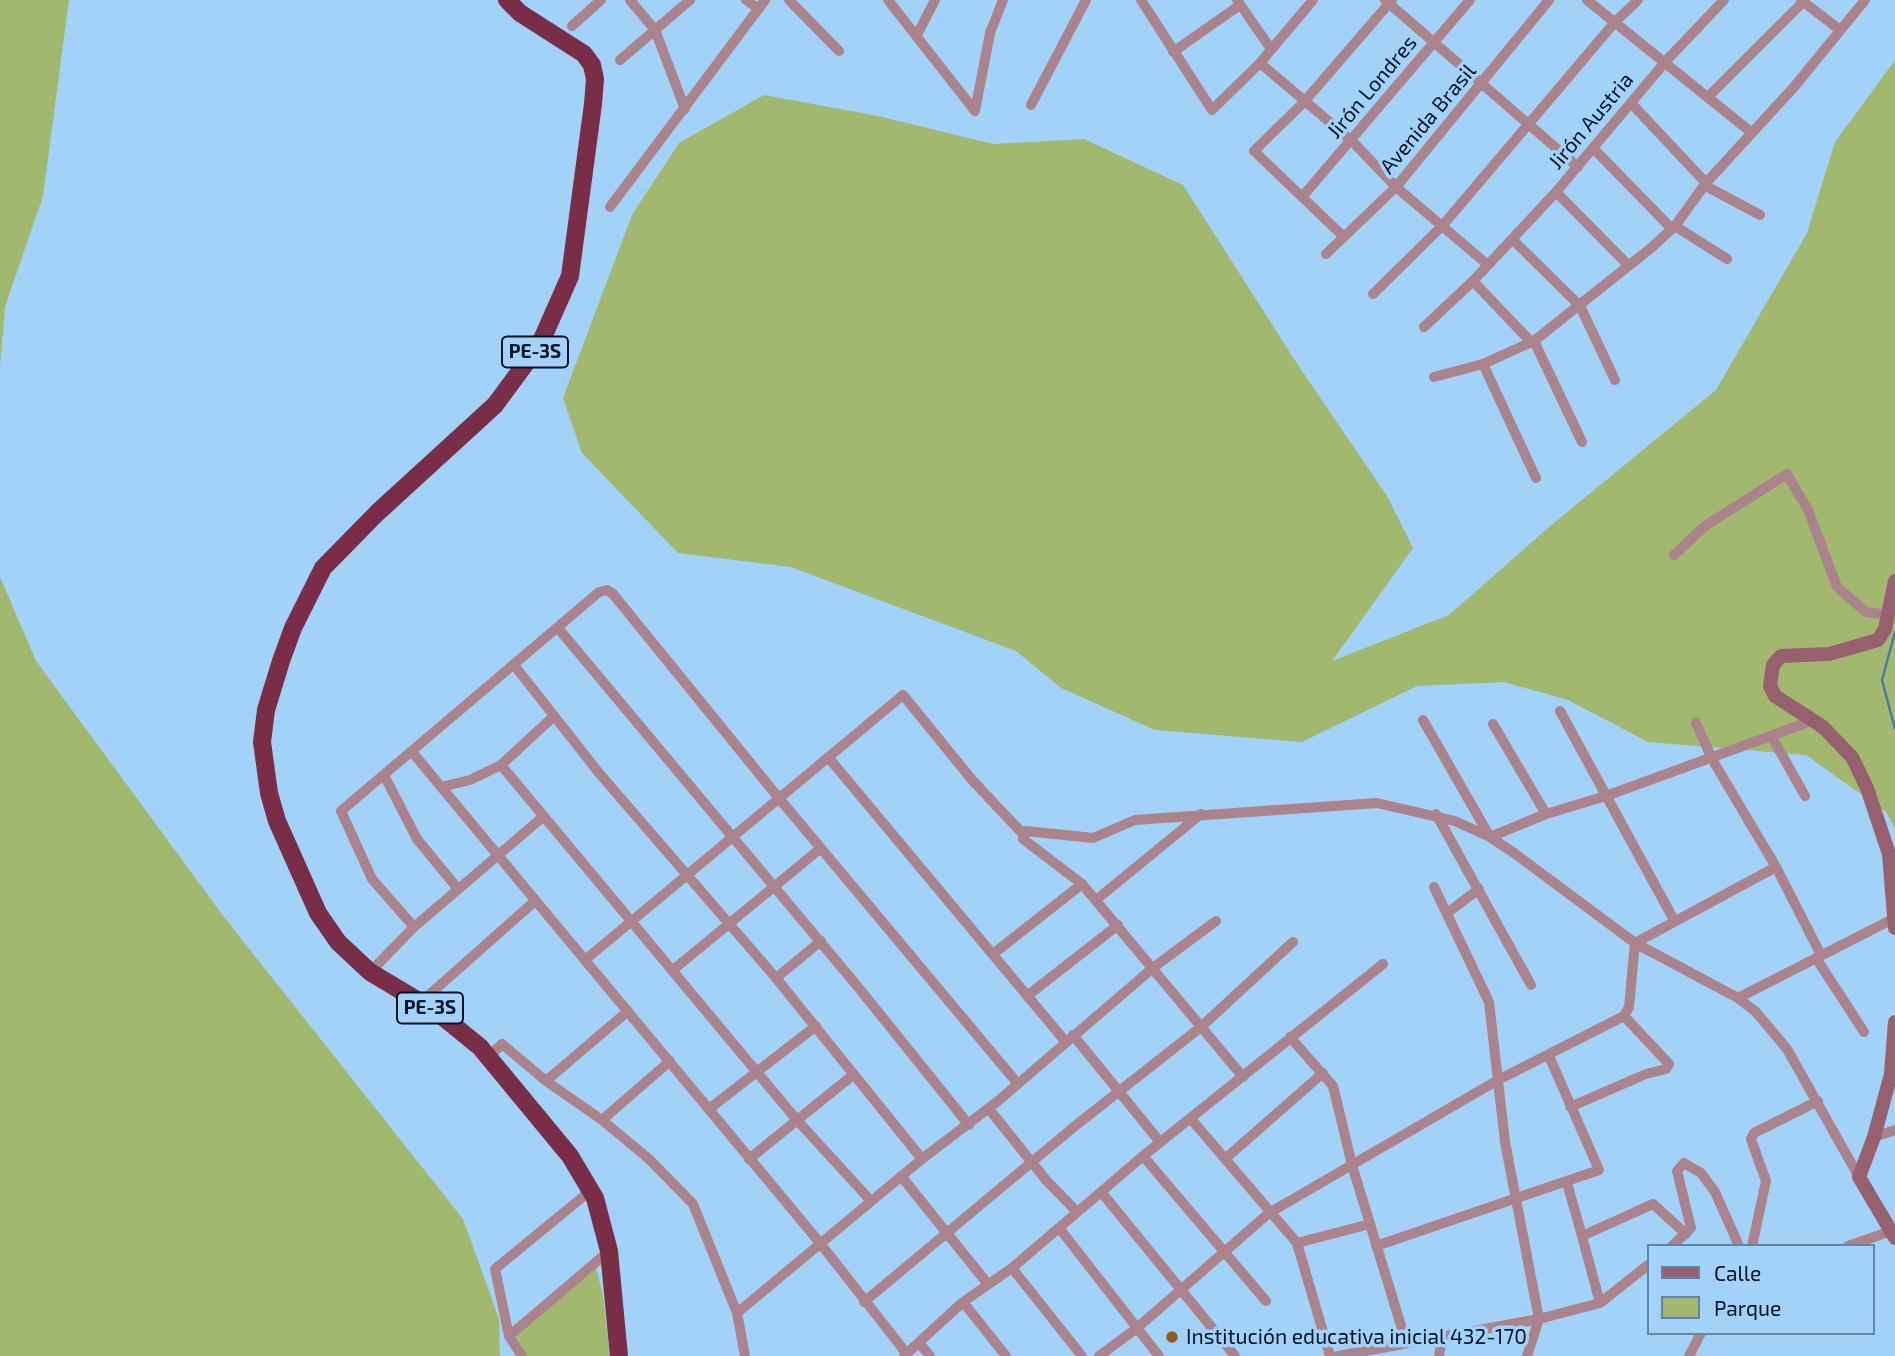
<!DOCTYPE html>
<html>
<head>
<meta charset="utf-8">
<style>
  body { margin:0 }
  #map { position:relative; width:1895px; height:1356px; overflow:hidden; background:#a2d2f8; font-family:"Exo 2",sans-serif }
  canvas { display:block }
  .legend { position:absolute; left:1647px; top:1244px; width:228px; height:91px; box-sizing:border-box; background:#a2d2f8; border:2px solid #6186a3; margin:0; padding:9px 12px; list-style:none; font-size:21px; color:#001424 }
  .legend li { display:flex; align-items:center; gap:14px; height:35px }
  .legend b { width:35px; border:2px solid #6186a3 }
</style>
</head>
<body>
<div id="map">
<canvas width="1895" height="1356"></canvas>
<ul class="legend">
<li><b style="height:9px;background:#97606e"></b>Calle</li>
<li><b style="height:19px;background:#a2b86f"></b>Parque</li>
</ul>
</div>
<script>
const g = document.querySelector('canvas').getContext('2d');
g.lineJoin = 'round';
function fillPath(path, color) { g.fillStyle = color; g.fill(path, 'evenodd'); }
const shape = rows => new Path2D(rows.map(r => 'M' + r).join(''));
function strokePath(path, color, width, dash) { g.strokeStyle = color; g.lineWidth = width; g.lineCap = dash ? 'butt' : 'round'; g.setLineDash(dash || []); g.stroke(path); }
function drawText(font, color, halo, rows, align = 'center') {
  g.font = font + ' "Exo 2",sans-serif'; g.lineWidth = 7; g.setLineDash([]); g.textBaseline = 'middle'; g.strokeStyle = halo; g.fillStyle = color; for (const [text, x, y, turn = 0] of rows) {
    g.save(); g.translate(x, y); g.rotate((+turn || 0) * Math.PI / 180); g.textAlign = isNaN(turn) ? turn : align; if (halo) g.strokeText(text, 0, 0); g.fillText(text, 0, 0); g.restore();
  }
}
fillPath(shape([
  [0,0,69,0,43,196,5,307,0,367],
  [1895,60,1895,828,1886,812,1806,755,1648,742,1568,700,1504,682,1417,686,1302,742,1155,730,1061,688,1016,651,791,567,678,553,582,453,563,398,632,215,679,143,764,95,878,116,993,144,1084,139,1183,185,1296,362,1387,496,1413,548,1332,661,1449,615,1549,527,1716,390,1807,233,1835,142],
  [0,577,36,661,224,917,463,1219,499,1319,500,1356,0,1356],
  [594,1259,603,1296,610,1356,527,1356,513,1330]
]), '#a2b86f');
strokePath(shape([
  [1895,632,1882,680,1895,729]
]), '#427ca7', 2.5);
strokePath(shape([
  [630,0,655,30,685,109],
  [746,0,759,9],
  [789,0,839,51],
  [888,0,975,111],
  [1141,0,1212,110,1260,63,1313,0],
  [1237,0,1271,49],
  [1385,0,1578,167],
  [1587,0,1752,133],
  [1801,0,1840,30],
  [572,26,601,0],
  [917,35,935,0],
  [1173,52,1240,5],
  [620,60,690,0],
  [1260,63,1352,141,1396,187,1488,265],
  [1709,96,1805,0],
  [1631,103,1706,183],
  [1031,105,1086,0],
  [975,111,990,33,1003,0],
  [1594,149,1672,229],
  [1704,185,1760,215],
  [1556,192,1628,265],
  [1302,197,1470,0],
  [610,207,765,0],
  [1675,226,1727,259],
  [1344,237,1254,151,1304,102,1392,0],
  [1512,239,1580,306,1615,380],
  [1326,254,1396,187,1549,0],
  [1373,294,1443,225,1615,22,1638,0],
  [1424,327,1473,281],
  [1534,341,1582,442],
  [1531,342,1473,281,1556,192,1666,61,1724,0],
  [1483,364,1536,478],
  [1434,377,1483,364,1534,341,1651,248,1675,226,1706,183,1794,87,1865,0],
  [1674,555,1705,526,1787,474,1808,510,1837,587,1866,612,1888,615],
  [558,628,858,987,969,1125],
  [514,665,599,773,776,978,922,1159],
  [1560,711,1674,920],
  [1423,720,1490,837,1546,814,1606,796,1814,720],
  [1696,723,1712,759,1776,867,1821,955],
  [1493,724,1546,814],
  [1772,737,1805,796],
  [413,753,820,1243,907,1354],
  [828,757,1065,1041],
  [501,765,796,1119,871,1201],
  [385,777,417,839,458,889],
  [441,787,470,780,501,765,553,717],
  [1436,814,1531,985],
  [1434,887,1489,1002,1505,1142,1539,1319,1527,1356],
  [1096,900,1201,814],
  [1447,913,1479,889],
  [414,927,372,879,341,811,599,592,607,590,613,594,778,797,1018,1084],
  [993,954,1082,884],
  [1816,958,1864,1032],
  [585,960,903,695,973,781,1023,834],
  [673,970,821,848],
  [370,972,414,927,544,816],
  [776,978,821,941],
  [1027,996,1118,925],
  [1738,998,1895,918],
  [420,1003,535,901],
  [1073,1035,1160,1142],
  [1290,1037,1333,1086,1352,1165,1406,1342],
  [488,1057,502,1044,546,1081,602,1120,649,1159,693,1204,737,1313,745,1356],
  [1243,1077,1082,884,1023,839,1026,831,1093,838,1135,820,1377,803,1455,821,1490,837,1514,853,1635,943,1738,998,1756,1012,1787,1049,1859,1177],
  [546,1081,628,1011],
  [1570,1107,1646,1074,1666,1069,1669,1064,1624,1016],
  [709,1109,816,1026],
  [989,1109,1046,1180,1077,1212],
  [1191,1119,1297,1243,1370,1224],
  [602,1120,670,1061],
  [1874,1137,1895,1130],
  [1143,1156,1266,1301],
  [1226,1158,1323,1073],
  [749,1159,853,1075],
  [901,1176,987,1283],
  [1567,1183,1582,1236],
  [1102,1193,1235,1356],
  [1060,1229,1159,1356],
  [1297,1243,1330,1356],
  [1376,1246,1599,1170,1549,1056],
  [1672,1246,1691,1228,1677,1171,1684,1163,1701,1173,1715,1192,1739,1246],
  [1752,1246,1766,1181,1751,1139,1754,1133,1818,1101],
  [1848,1246,1891,1231],
  [1012,1268,1082,1356],
  [864,1302,1075,1126,1201,1027,1293,942],
  [963,1302,1006,1356],
  [1600,1303,1582,1236,1653,1204,1686,1234],
  [737,1313,922,1159,998,1101,1154,967,1216,921],
  [509,1336,609,1251],
  [919,1343,930,1356],
  [522,1356,509,1336,495,1269,590,1191],
  [904,1356,963,1302,1012,1268,1143,1156,1383,964],
  [1099,1356,1137,1328,1269,1213,1498,1080,1624,1016,1629,1007,1635,943,1776,867],
  [1338,1356,1539,1319,1600,1303,1648,1265],
  [1439,1356,1442,1337],
  [1689,1356,1701,1333]
]), '#aa838d', 10);
strokePath(shape([
  [1895,581,1885,629,1878,640,1829,654,1781,656,1773,665,1770,686,1775,696,1823,727,1852,757,1867,788,1889,854,1895,928],
  [1895,1022,1891,1074,1874,1137,1859,1177,1895,1238]
]), '#97606e', 14);
strokePath(shape([
  [507,0,520,13,584,54,592,65,595,79,593,104,570,276,540,344,495,405,377,513,323,568,293,628,281,661,266,710,262,742,269,793,277,821,318,913,338,942,370,972,437,1012,480,1047,570,1156,595,1198,609,1251,619,1356]
]), '#792d47', 18);
for (const [x, y, r, color] of [
  [1172,1337,7,"#965b1c"]
]) { const dot = new Path2D(); dot.arc(x, y, r, 0, 2 * Math.PI); g.fillStyle = color; g.fill(dot); strokePath(dot, '#a2d2f8', 2.5); }
for (const [x, y, w] of [
  [535,352,66],
  [430,1008,66]
]) { const box = new Path2D(); box.roundRect(x - w / 2, y - 15.5, w, 31, 5); g.fillStyle = '#a2d2f8'; g.fill(box); strokePath(box, '#001424', 2); }
drawText('bold 19px', '#001424', null, [
  ["PE-3S",535,352],
  ["PE-3S",430,1008]
]);
drawText('21px', '#001424', '#a2d2f8', [
  ["Jirón Londres",1372,87,-50],
  ["Avenida Brasil",1428,119,-50],
  ["Jirón Austria",1591,121,-50]
]);
drawText('21px', '#001424', '#a2d2f8', [
  ["Institución educativa inicial 432-170",1186,1337]
], 'left');
</script>
</body>
</html>
